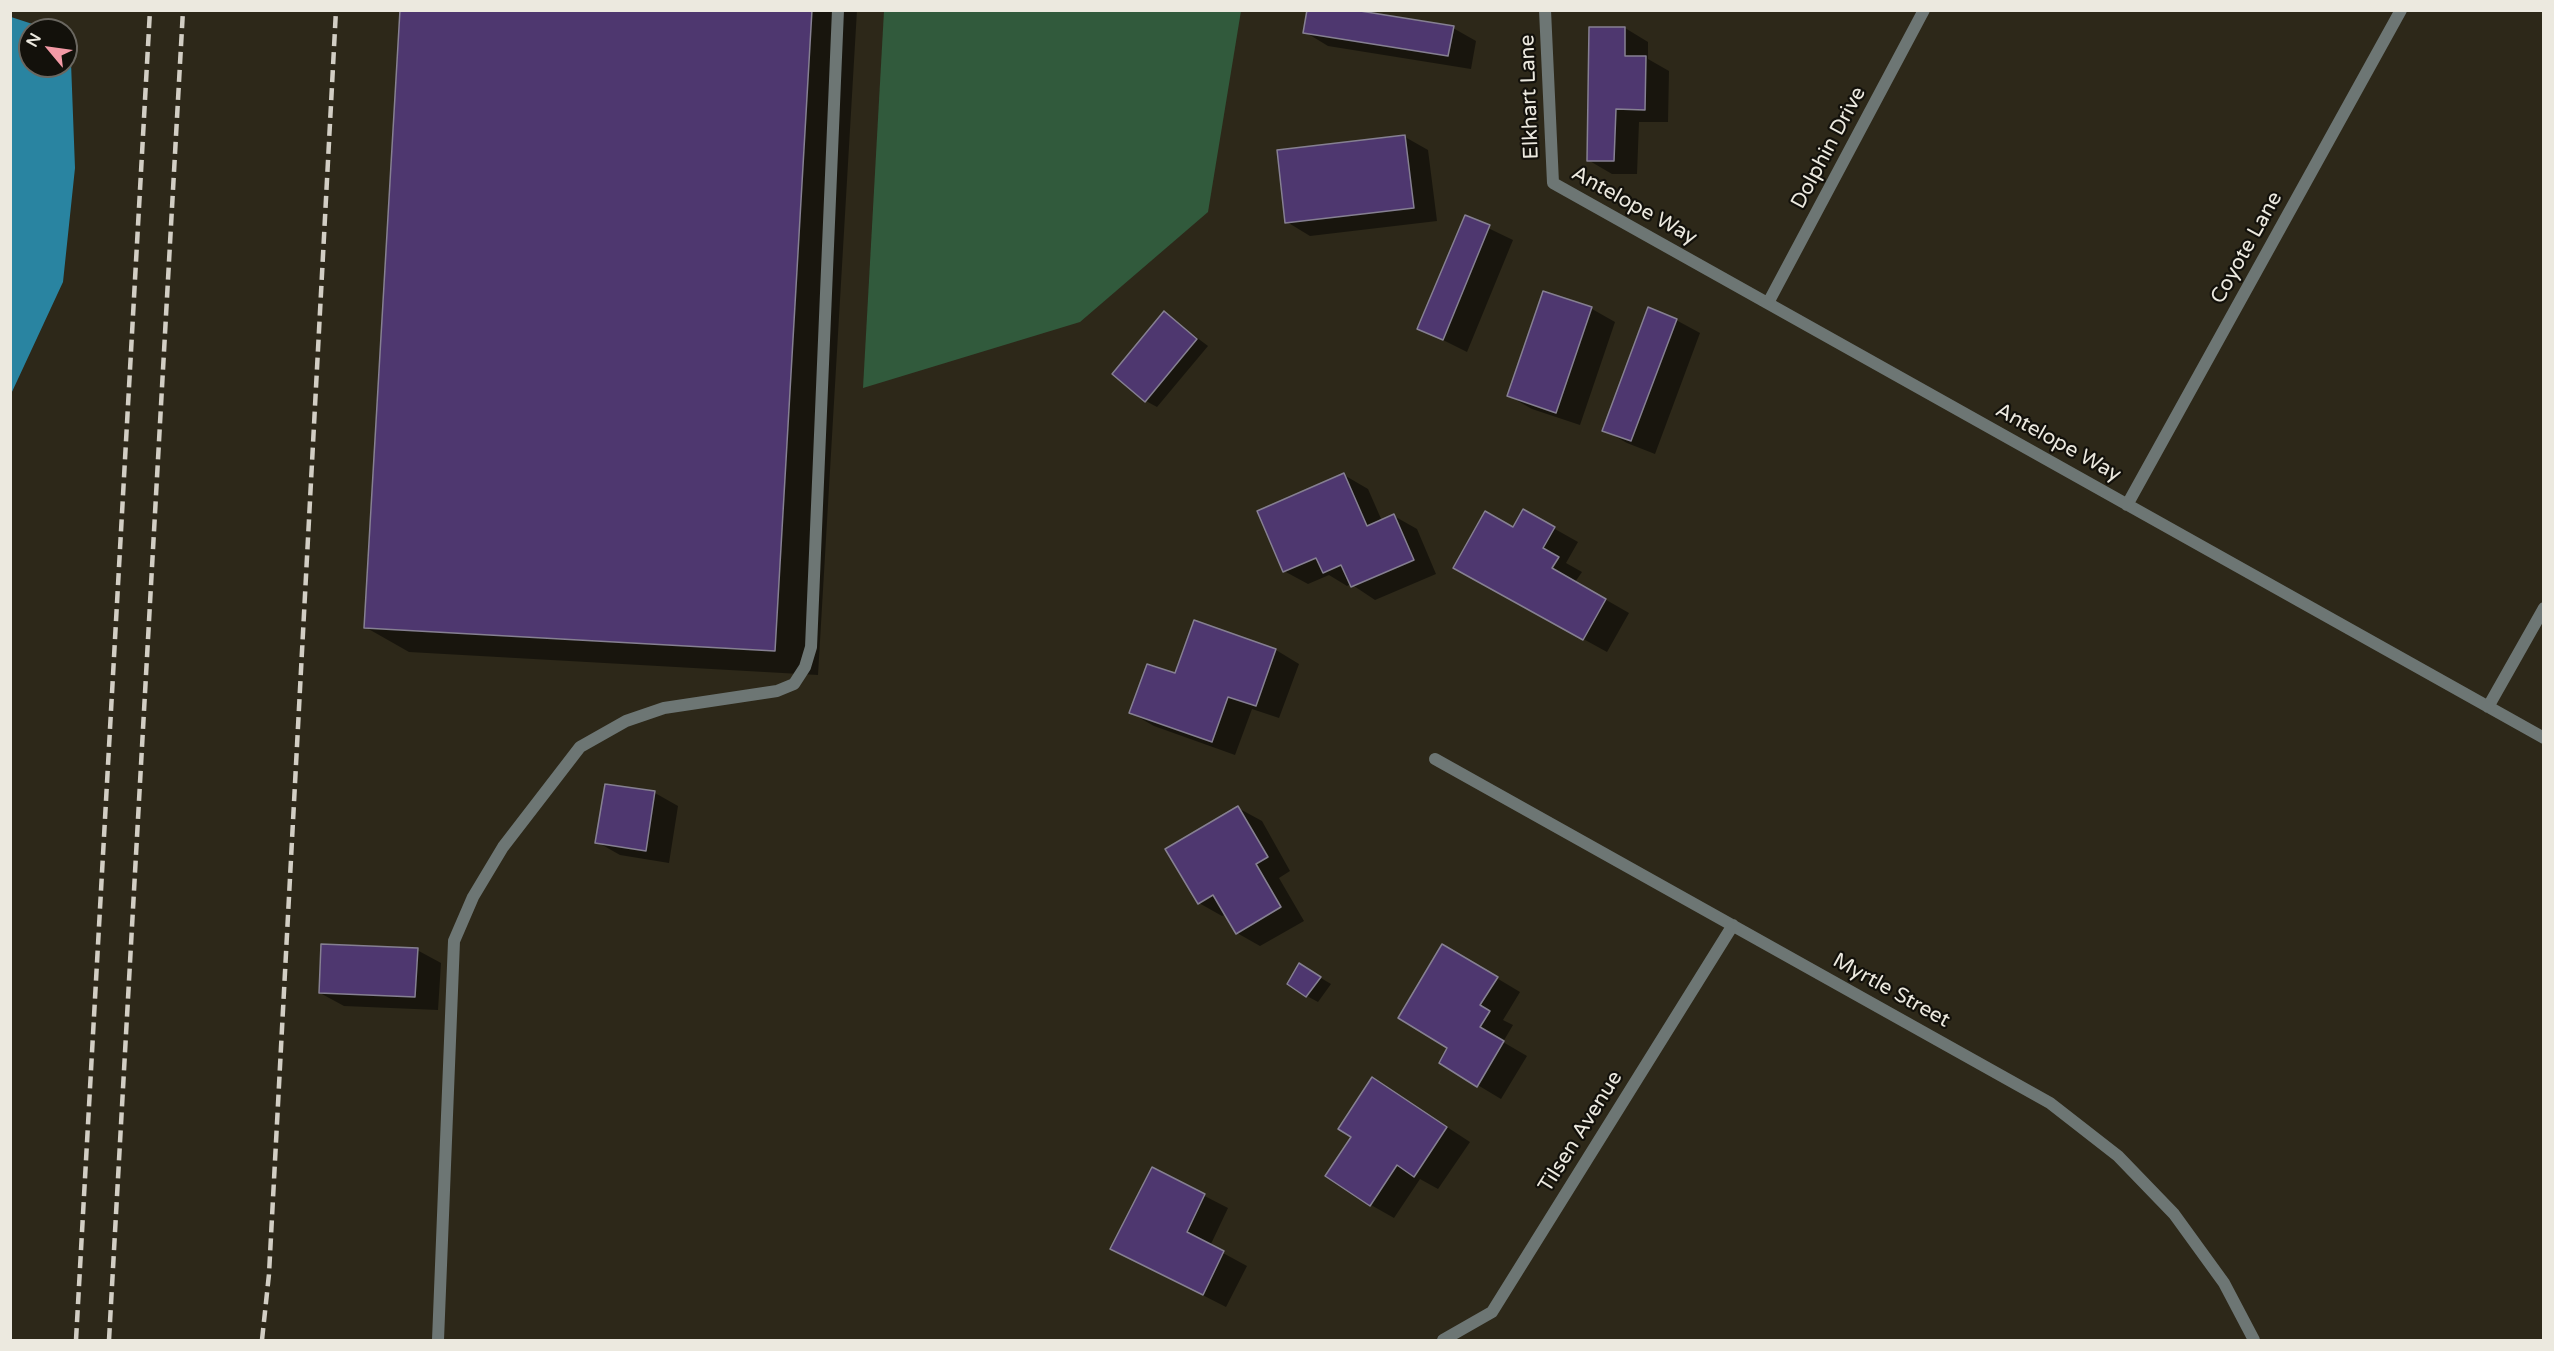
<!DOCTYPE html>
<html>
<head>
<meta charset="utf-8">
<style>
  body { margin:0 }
  #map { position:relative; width:2554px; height:1351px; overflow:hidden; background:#2d2819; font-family:"Varela Round",sans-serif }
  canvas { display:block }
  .frame { position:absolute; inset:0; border:12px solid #ece9df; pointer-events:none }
  .north { position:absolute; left:18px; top:18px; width:60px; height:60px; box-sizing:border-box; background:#13110b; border:2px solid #6a6760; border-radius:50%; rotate:299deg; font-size:16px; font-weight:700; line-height:24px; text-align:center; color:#ece9df }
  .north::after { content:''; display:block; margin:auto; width:21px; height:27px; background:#f49aa6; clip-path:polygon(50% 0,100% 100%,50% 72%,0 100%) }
</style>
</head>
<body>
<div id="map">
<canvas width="2554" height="1351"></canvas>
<div class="frame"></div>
<div class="north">N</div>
</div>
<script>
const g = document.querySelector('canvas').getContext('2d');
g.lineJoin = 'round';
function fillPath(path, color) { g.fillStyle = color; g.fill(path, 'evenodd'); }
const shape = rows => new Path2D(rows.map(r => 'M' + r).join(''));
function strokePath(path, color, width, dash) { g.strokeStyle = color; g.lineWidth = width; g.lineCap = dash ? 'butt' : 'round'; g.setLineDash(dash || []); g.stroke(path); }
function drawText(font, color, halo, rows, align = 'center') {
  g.font = font + ' "Varela Round",sans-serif'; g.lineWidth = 4.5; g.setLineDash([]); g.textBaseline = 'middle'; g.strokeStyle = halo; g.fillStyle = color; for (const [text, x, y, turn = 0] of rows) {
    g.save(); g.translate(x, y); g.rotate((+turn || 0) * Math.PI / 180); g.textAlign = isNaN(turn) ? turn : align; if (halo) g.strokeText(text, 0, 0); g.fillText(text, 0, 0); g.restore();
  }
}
fillPath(shape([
  [884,11,1241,11,1208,212,1080,322,863,388]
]), '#315a3c');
fillPath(shape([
  [11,17,51,30,30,30,30,66,66,66,66,35,70,36,75,168,63,282,11,394]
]), '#2984a1');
fillPath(shape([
  [402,10,857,10,818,675,409,652,365,627],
  [1453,28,1476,41,1471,69,1328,46,1305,32],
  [1625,28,1648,42,1648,59,1669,71,1668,122,1639,122,1637,174,1612,174,1588,160],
  [1405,137,1428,150,1437,221,1310,236,1287,222],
  [1465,217,1513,240,1467,352,1419,328],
  [1544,293,1592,309,1615,322,1580,425,1532,409,1509,396],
  [1164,313,1208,346,1157,407,1146,401],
  [1676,320,1700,333,1655,454,1627,443,1604,430],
  [1344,475,1368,489,1382,521,1394,516,1417,529,1436,574,1375,600,1351,584,1347,586,1329,575,1308,584,1284,571],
  [1523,511,1578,542,1566,563,1582,572,1575,582,1629,613,1607,652,1478,581],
  [1195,622,1276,650,1299,664,1279,718,1252,709,1235,755,1154,726,1131,713,1175,675],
  [655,793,678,806,669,863,620,855,597,842],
  [1238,808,1262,821,1290,871,1279,878,1304,921,1260,946,1237,933,1226,914,1222,916,1199,903],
  [1443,946,1520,992,1503,1020,1513,1025,1503,1042,1527,1056,1501,1099,1441,1063,1449,1048],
  [417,950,441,963,438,1010,344,1006,320,993],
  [1299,965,1331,984,1318,1002,1307,996],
  [1373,1079,1470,1142,1438,1189,1420,1179,1394,1218,1371,1205,1353,1137],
  [1152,1169,1228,1208,1210,1246,1247,1266,1226,1307,1112,1249]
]), '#0007');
const building = shape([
  [400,10,812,10,775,651,364,628,400,10],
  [1307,10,1354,10,1454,26,1448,56,1303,33,1307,10],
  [1589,27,1625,27,1625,56,1646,56,1645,110,1616,109,1614,161,1587,161,1589,27],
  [1405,135,1414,208,1285,223,1277,150,1405,135],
  [1465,215,1490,225,1443,340,1417,329,1465,215],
  [1543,291,1592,307,1556,413,1507,396,1543,291],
  [1648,307,1677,319,1631,441,1602,431,1648,307],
  [1164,311,1197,339,1145,402,1112,374,1164,311],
  [1344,473,1367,526,1394,514,1414,560,1351,587,1341,565,1323,573,1316,558,1283,572,1257,511,1344,473],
  [1523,509,1555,527,1543,548,1559,557,1552,568,1606,599,1583,640,1453,568,1485,511,1513,527,1523,509],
  [1194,620,1276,649,1256,706,1228,697,1212,742,1129,713,1147,664,1175,673,1194,620],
  [605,784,655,791,646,851,595,843,605,784],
  [1238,806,1268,857,1256,864,1281,907,1236,934,1213,895,1198,904,1165,849,1238,806],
  [321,944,418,948,415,997,319,993,321,944],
  [1442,944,1498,977,1480,1005,1490,1011,1480,1027,1504,1041,1477,1087,1439,1063,1447,1048,1398,1018,1442,944],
  [1299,963,1321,977,1306,997,1287,984,1299,963],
  [1372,1077,1447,1127,1414,1177,1397,1165,1370,1206,1325,1176,1351,1137,1338,1129,1372,1077],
  [1152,1167,1205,1194,1187,1232,1224,1251,1203,1295,1110,1249,1152,1167]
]);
fillPath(building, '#4e376f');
strokePath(building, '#868092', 1.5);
strokePath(shape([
  [438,1340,454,941,473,897,503,847,580,747,626,721,664,708,777,691,794,684,805,667,811,647,838,10]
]), '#6d7674', 12);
strokePath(shape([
  [1545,10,1553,183,2544,738],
  [1768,303,1924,10],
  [2127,505,2401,10],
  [2488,707,2544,608],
  [1435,759,2050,1103,2118,1156,2174,1214,2224,1283,2254,1340],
  [1443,1340,1492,1312,1733,925]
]), '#6d7674', 12);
strokePath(shape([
  [76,1340,150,10],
  [109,1340,183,10],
  [262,1340,269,1274,336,10]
]), '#d2cec4', 4.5, [12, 6]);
drawText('21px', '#ece9df', '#13110b', [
  ["Elkhart Lane",1530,97,-92],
  ["Dolphin Drive",1829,148,-62],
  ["Antelope Way",1634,206,29],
  ["Coyote Lane",2247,248,-61],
  ["Antelope Way",2058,443,29],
  ["Myrtle Street",1891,991,29],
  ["Tilsen Avenue",1581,1132,-58]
]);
</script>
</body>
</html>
